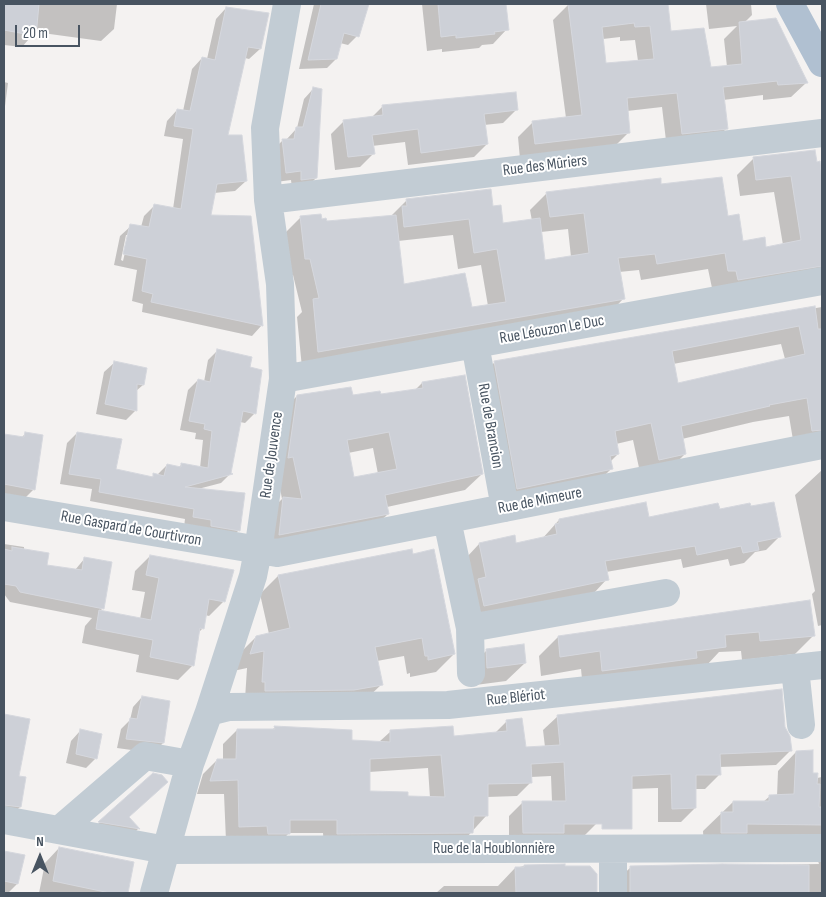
<!DOCTYPE html>
<html>
<head>
<meta charset="utf-8">
<style>
  body { margin:0 }
  #map { position:relative; width:826px; height:897px; overflow:hidden; background:#f4f2f1; font-family:"Sofia Sans Condensed",sans-serif }
  canvas { display:block }
  .frame { position:absolute; inset:0; border:5px solid #485461; pointer-events:none }
  .north { position:absolute; left:15px; top:832px; width:50px; height:50px; -webkit-text-stroke:4px #fff; paint-order:stroke; rotate:0deg; font-size:14px; font-weight:700; line-height:20px; text-align:center; color:#485461 }
  .north::after { content:''; display:block; margin:auto; width:18px; height:22px; background:#485461; clip-path:polygon(50% 0,100% 100%,50% 72%,0 100%) }
  .scale { position:absolute; left:15px; top:25px; width:65px; height:22px; box-sizing:border-box; border:2px solid #485461; border-top:0; padding-left:6px; font-size:15px; line-height:18px; white-space:nowrap; color:#485461; -webkit-text-stroke:4px #fff; paint-order:stroke }
</style>
</head>
<body>
<div id="map">
<canvas width="826" height="897"></canvas>
<div class="frame"></div>
<div class="north">N</div>
<div class="scale">20 m</div>
</div>
<script>
const g = document.querySelector('canvas').getContext('2d');
g.lineJoin = 'round';
function fillPath(path, color) { g.fillStyle = color; g.fill(path, 'evenodd'); }
const shape = rows => new Path2D(rows.map(r => 'M' + r).join(''));
function strokePath(path, color, width, dash) { g.strokeStyle = color; g.lineWidth = width; g.lineCap = dash ? 'butt' : 'round'; g.setLineDash(dash || []); g.stroke(path); }
function drawText(font, color, halo, rows, align = 'center') {
  g.font = font + ' "Sofia Sans Condensed",sans-serif'; g.lineWidth = 4; g.setLineDash([]); g.textBaseline = 'middle'; g.strokeStyle = halo; g.fillStyle = color; for (const [text, x, y, turn = 0] of rows) {
    g.save(); g.translate(x, y); g.rotate((+turn || 0) * Math.PI / 180); g.textAlign = isNaN(turn) ? turn : align; if (halo) g.strokeText(text, 0, 0); g.fillText(text, 0, 0); g.restore();
  }
}
fillPath(shape([
  [4,4,117,4,114,29,101,41,35,32,22,47,4,45],
  [314,4,367,4,357,36,348,45,340,43,336,59,327,68,299,69],
  [422,4,505,4,507,29,493,44,482,45,479,48,442,52,442,49,427,51],
  [578,4,666,4,670,33,710,68,727,67,724,39,737,26,709,29,706,4,751,4,752,15,744,23,806,83,791,97,763,100,763,95,723,100,727,128,712,143,667,149,662,107,627,111,629,132,614,147,520,159,518,137,533,122,566,118,553,20,568,5],
  [620,37,620,41,635,40,638,61,605,64,603,39],
  [226,8,260,49,249,59,245,58,227,136,246,181,235,191,214,193,210,216,262,325,252,336,142,312,143,304,132,301,137,270,114,265,120,236,131,226,141,227,144,216,155,205,173,209,183,139,164,136,167,121,177,110,183,111,192,69,202,58,207,59,216,19],
  [126,235,129,235,123,261,121,260],
  [4,82,8,83,4,114],
  [313,89,316,178,306,188,292,189,291,180,276,182,273,150,283,140,286,140,297,128,304,99],
  [383,106,516,110,503,123,484,125,487,144,474,157,408,165,405,142,372,146,373,154,360,167,335,170,331,134,344,121,371,118],
  [754,158,819,163,822,189,822,268,712,288,708,269,641,280,639,270,619,272,623,299,607,316,302,368,297,317,302,312,293,275,289,275,284,234,301,217,325,222,391,216,407,200,492,207,502,224,532,221,530,210,547,193,660,186,726,217,742,243,765,248,783,245,774,192,740,196,737,175],
  [568,229,571,257,544,261,541,232],
  [453,235,458,269,481,265,488,306,471,309,403,285,398,241],
  [822,307,822,441,794,446,789,416,753,422,682,439,685,454,667,472,641,477,633,440,616,444,618,454,610,462,611,469,593,487,500,506,476,380,495,362],
  [781,344,785,359,677,385,673,364],
  [218,350,249,368,255,413,245,423,240,422,230,474,221,483,198,489,239,530,229,540,184,527,185,519,90,501,92,489,60,484,67,443,77,433,115,470,151,477,157,475,167,465,178,468,182,464,200,468,203,440,195,439,196,433,180,430,188,390,198,380,204,382,208,360],
  [114,363,143,385,136,391,136,410,126,420,96,414,104,372],
  [422,383,482,474,465,490,387,507,388,514,371,530,263,551,266,515,282,499,277,472,280,413,297,396,380,396,415,390],
  [373,448,378,474,353,478,348,453],
  [25,434,34,489,24,499,4,495,4,435,21,438],
  [822,470,822,625,818,626,812,594,815,591,795,495],
  [719,511,780,536,766,550,755,552,744,563,730,566,728,559,683,568,681,559,606,572,607,579,594,593,471,619,466,558,479,544,514,537,515,545,542,539,559,520,648,518],
  [4,544,24,547,24,551,45,566,75,570,85,558,103,608,100,611,140,619,145,592,132,590,135,571,150,556,223,602,209,616,205,615,203,628,198,633,193,665,178,680,136,672,139,655,82,643,85,626,92,618,10,602,4,594],
  [411,550,454,654,436,672,410,677,410,673,407,674,404,656,377,661,382,684,363,702,245,699,247,668,233,671,238,655,256,637,269,634,260,594,278,576],
  [809,601,814,635,795,654,742,660,741,651,719,652,706,666,583,689,581,669,541,676,539,656,558,637],
  [487,650,525,663,506,681,468,686,468,669],
  [142,697,169,702,163,743,153,753,117,748,121,729,130,720,133,707],
  [4,716,28,720,18,777,20,807,6,820,4,820],
  [558,716,784,727,790,751,776,765,719,767,719,775,705,789,695,789,695,808,681,822,658,822,658,788,631,789,583,837,509,847,509,816,523,802,552,802,551,776,531,777,531,782,517,796,487,797,486,816,458,847,324,847,323,833,289,833,275,848,226,841,224,794,197,794,203,774,217,760,223,760,223,744,237,730,272,730,275,727,351,741,379,742,390,732,452,737,495,733,506,722,525,748,545,747,543,730],
  [428,768,430,798,369,792,369,772],
  [80,731,96,758,86,768,66,763,71,741],
  [796,752,811,774,817,778,822,777,822,893,612,893,612,885,631,867,819,864,817,858,704,850,703,831,733,802,763,802,770,796,777,796,778,771],
  [153,775,128,818,138,829,129,838,90,831],
  [59,848,133,863,127,893,39,893,45,863],
  [4,852,23,856,17,884,8,893,4,893],
  [524,866,596,875,596,893,436,893,444,886,498,886,515,868]
]), '#0003');
const building = shape([
  [4,4,39,4,36,36,4,30,4,4],
  [321,4,369,4,359,37,344,33,337,59,308,60,321,4],
  [438,4,506,4,509,30,494,32,495,34,456,38,456,35,441,37,438,4],
  [568,4,668,4,671,31,704,28,711,67,742,64,739,22,776,18,808,83,778,85,777,81,723,87,728,129,682,134,677,93,627,98,630,133,535,144,532,121,582,115,568,4],
  [634,23,635,27,650,26,654,59,606,63,602,27,634,23],
  [226,7,269,13,261,49,248,47,228,135,242,135,247,181,217,184,211,215,251,216,263,326,151,302,153,294,142,291,147,259,123,254,130,224,149,227,154,204,181,209,193,129,174,126,177,109,190,111,202,57,215,60,226,7],
  [313,87,322,89,317,178,301,180,301,171,286,173,282,139,294,139,296,127,303,127,313,87],
  [516,92,518,110,484,114,488,144,421,153,418,129,372,135,375,154,348,157,343,120,383,115,382,105,516,92],
  [815,150,817,162,820,161,822,180,822,266,738,280,736,271,728,271,725,253,657,264,655,254,618,258,625,299,318,352,313,299,319,298,310,259,305,259,300,216,321,214,322,219,326,218,327,221,396,215,404,284,465,273,472,307,506,302,497,249,474,253,469,219,404,227,402,206,407,206,406,199,491,189,493,206,501,205,503,223,540,218,545,260,589,253,584,213,550,217,546,192,661,178,661,184,722,177,728,216,739,214,743,241,765,237,766,247,801,240,791,176,756,180,753,157,815,150],
  [815,306,818,329,822,329,822,430,812,431,807,398,769,405,770,406,681,426,686,454,659,460,651,423,615,431,619,454,610,456,613,469,517,489,494,361,815,306],
  [799,326,805,354,678,383,672,351,799,326],
  [217,349,252,357,250,367,262,370,256,414,243,411,231,473,233,474,185,487,245,493,240,531,211,526,211,520,193,517,194,509,99,492,101,479,69,474,77,432,122,439,116,469,153,477,153,473,164,476,167,464,181,467,181,463,208,468,212,431,204,429,205,424,189,421,198,379,210,382,217,349],
  [114,361,147,368,144,385,137,384,137,411,105,404,114,361],
  [465,375,483,474,385,495,389,514,279,535,283,497,302,499,293,457,288,458,297,395,351,387,353,395,380,391,381,394,423,388,422,382,465,375],
  [389,432,397,469,354,477,347,440,389,432],
  [25,432,43,435,35,490,4,484,4,434,24,437,25,432],
  [646,502,649,517,718,503,720,509,750,503,751,506,774,502,781,537,757,542,759,550,743,553,741,546,697,555,695,546,605,561,609,580,484,606,478,579,486,577,479,543,515,535,516,543,557,534,555,524,559,523,559,519,646,502],
  [12,547,49,553,47,565,82,570,84,557,112,562,104,609,20,592,16,586,4,584,4,549,12,551,12,547],
  [412,549,413,554,434,549,455,654,428,660,428,656,425,656,422,638,375,647,383,685,354,690,265,691,265,682,262,682,264,651,250,654,256,636,290,628,278,575,412,549],
  [150,555,234,570,225,602,209,599,204,629,200,628,194,666,150,657,153,640,96,629,99,610,151,620,159,578,146,575,150,555],
  [810,600,815,636,760,641,759,632,725,635,726,647,696,651,697,658,602,671,600,651,560,657,558,636,810,600],
  [524,644,526,663,487,668,486,649,524,644],
  [782,689,785,727,790,736,792,751,720,754,721,775,696,775,696,808,672,809,671,774,632,776,632,829,602,829,602,824,564,824,564,833,523,833,522,801,566,801,564,762,531,764,532,783,488,784,488,816,474,816,473,833,337,834,337,820,290,820,290,834,268,834,267,826,239,827,238,780,210,781,217,759,236,759,237,729,275,729,274,726,352,730,352,740,390,742,390,730,453,726,454,736,507,731,506,720,522,718,526,747,560,745,557,715,782,689],
  [441,755,445,797,408,796,408,792,370,791,370,759,441,755],
  [142,696,170,701,164,743,126,739,130,718,137,719,142,696],
  [4,714,30,719,19,776,26,777,21,807,4,805,4,714],
  [80,729,102,734,97,759,76,754,80,729],
  [813,750,813,773,818,773,817,784,820,784,819,807,822,807,822,825,747,824,747,833,721,833,721,812,733,812,733,801,769,801,769,795,794,794,796,751,813,750],
  [153,773,162,775,168,782,129,817,140,829,98,822,153,773],
  [59,847,134,862,128,893,110,893,53,881,59,847],
  [4,851,25,855,18,884,4,881,4,851],
  [565,864,565,866,590,866,597,874,597,893,516,893,515,867,524,867,524,865,565,864],
  [722,864,809,865,809,893,630,893,630,866,722,864]
]);
fillPath(building, '#cdd0d7');
strokePath(building, '#d5d7dd', 1);
strokePath(shape([
  [268,200,822,133],
  [475,344,505,508],
  [283,379,822,281],
  [4,507,277,553,822,445],
  [447,520,470,628,471,673],
  [470,628,666,593],
  [795,668,801,725],
  [209,712,229,707,448,705,822,665],
  [4,820,166,850,822,848],
  [59,830,145,756,190,764],
  [613,849,613,893],
  [154,893,190,764,209,712,253,576,258,551,283,379,280,284,268,200,265,128,287,4]
]), '#c2ccd4', 28);
strokePath(shape([
  [790,4,822,63]
]), '#b0c0d1', 28);
drawText('16px', '#485461', '#fff', [
  ["Rue des Mûriers",545,166,-7],
  ["Rue Léouzon Le Duc",552,330,-10],
  ["Rue de Brancion",490,426,80],
  ["Rue de Jouvence",272,455,-82],
  ["Rue de Mimeure",540,501,-11],
  ["Rue Gaspard de Courtivron",131,529,10],
  ["Rue Blériot",516,698,-6],
  ["Rue de la Houblonnière",494,849]
]);
</script>
</body>
</html>
